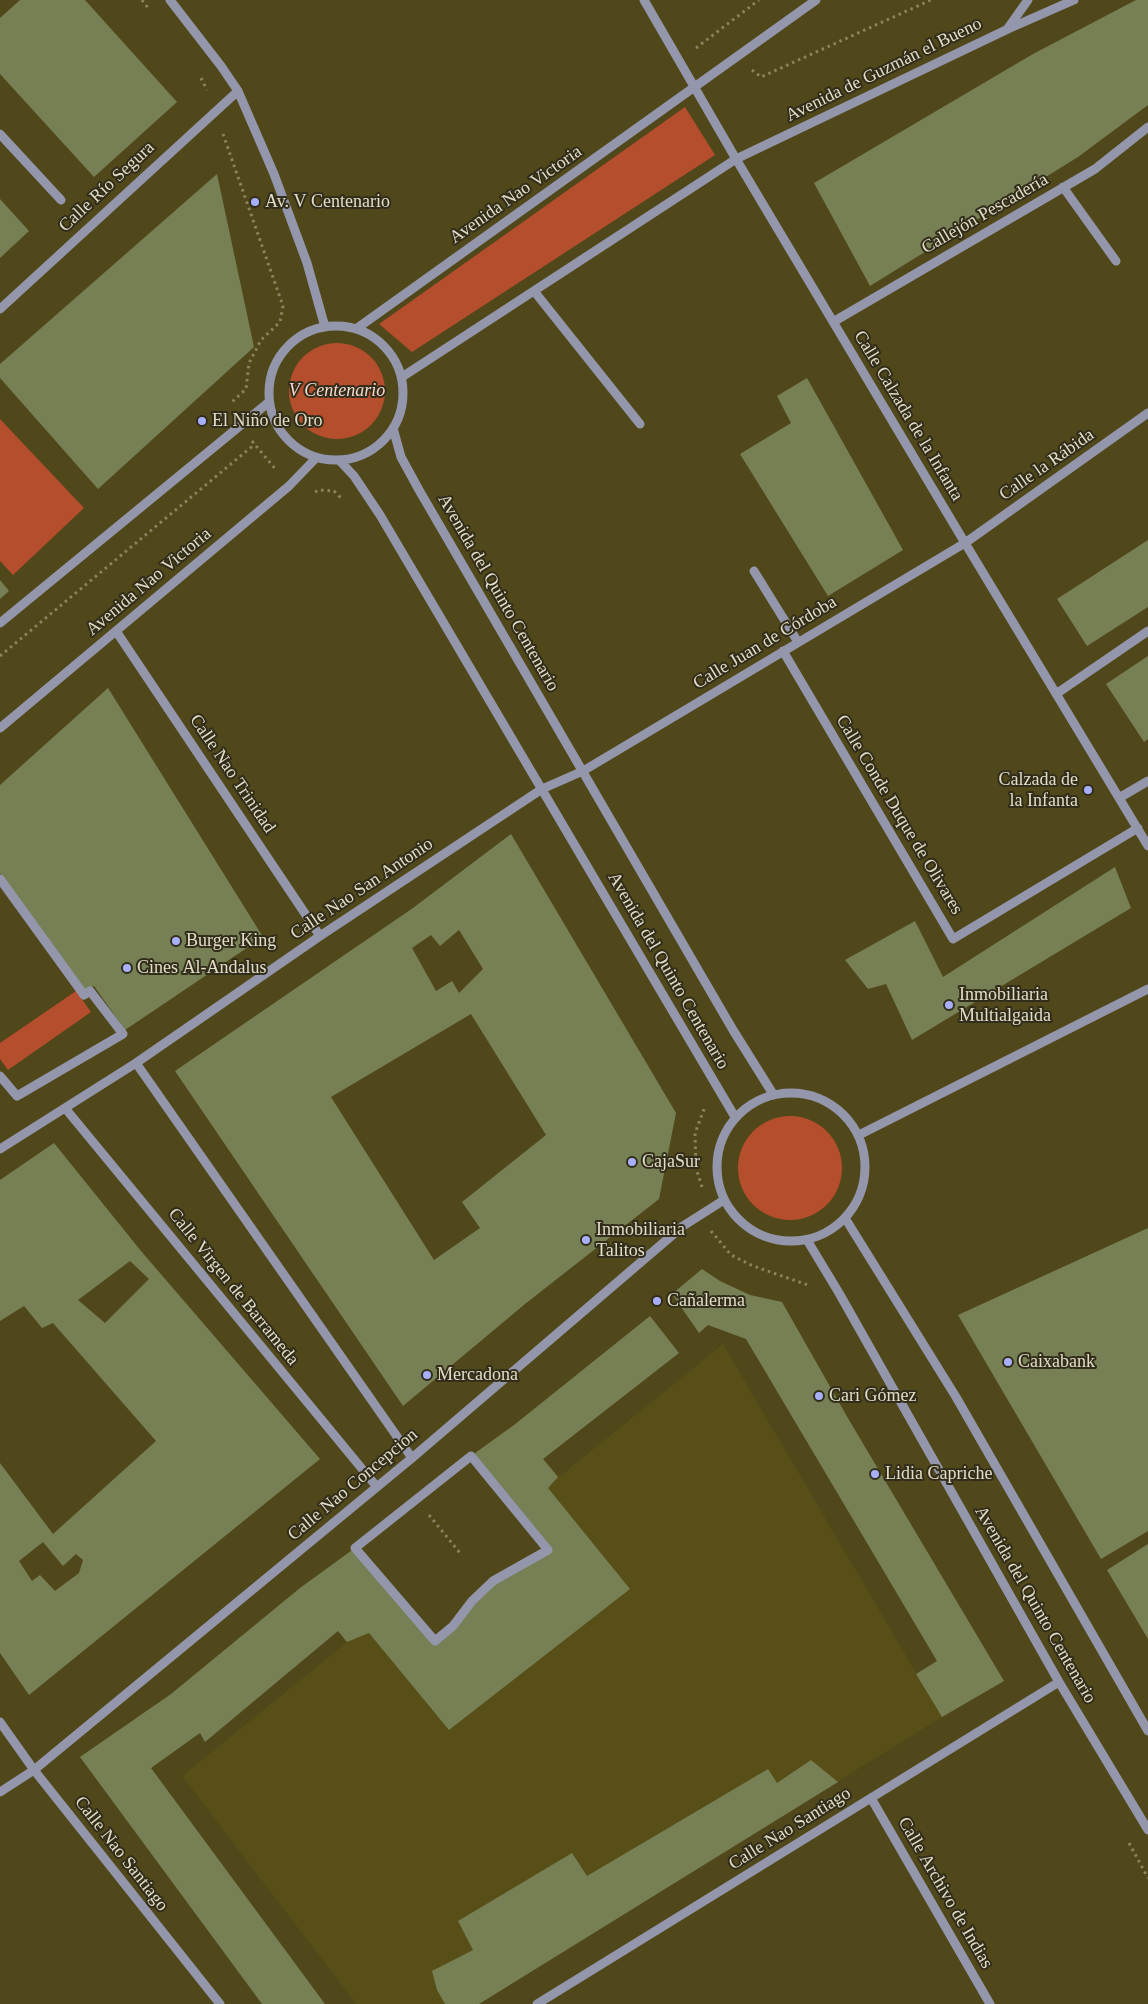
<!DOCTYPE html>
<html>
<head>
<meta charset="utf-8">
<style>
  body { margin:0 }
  canvas { display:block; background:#50471a }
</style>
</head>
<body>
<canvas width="1148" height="2004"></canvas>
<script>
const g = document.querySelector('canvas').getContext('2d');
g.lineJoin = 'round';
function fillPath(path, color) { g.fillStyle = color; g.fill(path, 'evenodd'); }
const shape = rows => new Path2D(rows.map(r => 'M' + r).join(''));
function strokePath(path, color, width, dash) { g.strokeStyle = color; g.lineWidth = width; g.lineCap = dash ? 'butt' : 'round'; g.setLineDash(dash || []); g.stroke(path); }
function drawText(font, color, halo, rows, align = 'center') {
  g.font = font + ' Georgia,serif'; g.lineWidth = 4; g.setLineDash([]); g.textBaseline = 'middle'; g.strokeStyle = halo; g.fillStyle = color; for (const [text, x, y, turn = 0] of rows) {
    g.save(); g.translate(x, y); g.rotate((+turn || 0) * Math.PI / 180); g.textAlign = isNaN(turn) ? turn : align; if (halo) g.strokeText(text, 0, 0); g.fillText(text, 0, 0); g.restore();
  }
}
fillPath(shape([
  [723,1344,942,1717,479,2004,356,2004,182,1776,347,1642,300,1588,355,1548,435,1641,548,1550,471,1456,514,1425,559,1477]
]), '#584e17');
fillPath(shape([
  [685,107,715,155,412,352,379,324],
  '289 391a48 48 0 1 1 96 0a48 48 0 1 1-96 0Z',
  [0,419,84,508,13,575,0,561],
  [76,991,91,1012,8,1070,0,1059,0,1043],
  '738 1168a52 52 0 1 1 104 0a52 52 0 1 1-104 0Z'
]), '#b44e2c');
fillPath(shape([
  [20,0,85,0,177,102,94,177,0,74,0,18],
  [1136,0,1148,0,1148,105,1078,157,870,286,814,183,1033,54],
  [217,174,254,347,98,489,0,378,0,364],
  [0,199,29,231,0,258],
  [807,378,903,550,828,596,740,454,791,423,777,396],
  [1148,540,1148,607,1087,646,1057,599],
  [0,580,9,591,0,599],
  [1148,656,1148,739,1144,742,1106,684],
  [108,688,263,937,125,1030,94,986,84,993,0,873,0,785],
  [511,834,676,1113,659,1199,525,1304,403,1406,175,1071,413,908],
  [459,930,483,969,459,993,452,981,436,991,412,948,431,935,440,946],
  [471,1014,546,1135,462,1202,480,1228,434,1260,331,1097],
  [1115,867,1131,908,912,1040,886,984,868,989,845,960,915,921,943,977],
  [54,1143,141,1251,320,1459,29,1695,0,1653,0,1463,53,1534,156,1441,53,1323,42,1328,24,1306,0,1321,0,1180],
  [130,1261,149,1279,105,1323,78,1300],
  [43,1542,63,1566,76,1554,83,1560,79,1573,55,1591,40,1575,32,1581,19,1561],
  [1148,1228,1148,1531,1101,1559,958,1315],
  [702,1269,720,1281,750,1295,782,1302,849,1420,1004,1681,942,1717,916,1674,937,1661,746,1339,708,1325,699,1333,672,1294],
  [650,1316,679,1353,543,1459,558,1477,548,1488,630,1589,449,1730,369,1633,347,1642,338,1631,205,1742,200,1733,151,1768,325,2004,262,2004,80,1757,171,1694,300,1588,355,1548,435,1641,493,1581,548,1550,471,1456,514,1425],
  [1148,1544,1148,1639,1107,1570],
  [811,1760,838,1782,479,2004,445,2004,437,1990,432,1971,473,1950,458,1921,572,1853,587,1876,768,1769,777,1783]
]), '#768054');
strokePath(shape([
  [142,0,149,9],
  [696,48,759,0],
  [752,70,761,77,931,0],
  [201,78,207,90],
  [223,134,283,306,280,322,261,340,249,363,246,389,232,402],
  [252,441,277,471],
  [315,492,319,490,334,491,341,498],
  [0,656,255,444],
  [702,1187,696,1168,695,1133,705,1107],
  [711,1231,731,1255,753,1266,808,1285],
  [429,1515,460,1553],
  [1129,1843,1148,1878]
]), '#8c8460', 3, [2.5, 4]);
strokePath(shape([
  [170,0,221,66,238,91,274,174,307,263,325,327],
  [644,0,736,159,965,543,1148,846],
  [1008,28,1028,0],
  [0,134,61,200],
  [1063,187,1116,261],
  [534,291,640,424],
  [0,309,238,91],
  [833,322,1095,169,1148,127],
  '269 393a67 67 0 1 1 134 0a67 67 0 1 1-134 0Z',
  [356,329,816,0],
  [402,377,736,159,1008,29,1074,0],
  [393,428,401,457,419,490,733,1030,773,1094],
  [339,460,354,476,380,515,735,1117],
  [754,571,798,642],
  [0,623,269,402],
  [116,631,320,936],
  [783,651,953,939,1138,828],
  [1056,694,1148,631],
  [0,728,289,486,316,458],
  [1119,798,1148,781],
  [0,879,84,995,90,991,123,1034,17,1096,0,1076],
  [136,1063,412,1458],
  '717 1167a74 74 0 1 1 148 0a74 74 0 1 1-148 0Z',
  [65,1108,377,1487],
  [859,1135,1148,989],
  [0,1149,136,1063,320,936,542,789,583,771,965,543,1148,413],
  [845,1218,956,1397,1148,1731],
  [807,1240,839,1293,1059,1682,1148,1830],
  [471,1456,548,1550,493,1581,472,1601,453,1626,435,1641,355,1548,471,1456],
  [0,1722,34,1770,220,2004],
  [0,1792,34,1770,412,1458,683,1226,724,1200],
  [871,1798,990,2004],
  [537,2004,1059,1682]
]), '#9497ab', 9);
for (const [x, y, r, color] of [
  [255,202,5,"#a8b0fc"],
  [202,421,5,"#a8b0fc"],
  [1088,790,5,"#a8b0fc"],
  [176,941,5,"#a8b0fc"],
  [127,968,5,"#a8b0fc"],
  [949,1005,5,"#a8b0fc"],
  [632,1162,5,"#a8b0fc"],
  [586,1240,5,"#a8b0fc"],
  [657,1301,5,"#a8b0fc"],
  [1008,1362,5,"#a8b0fc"],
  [427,1375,5,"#a8b0fc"],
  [819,1396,5,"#a8b0fc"],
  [875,1474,5,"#a8b0fc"]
]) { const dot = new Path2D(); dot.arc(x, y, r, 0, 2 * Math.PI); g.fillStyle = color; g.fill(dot); strokePath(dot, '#312d1a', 2); }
drawText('18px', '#e2ddc6', '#312d1a', [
  ["Avenida de Guzmán el Bueno",884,70,-26],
  ["Calle Río Segura",107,187,-43],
  ["Avenida Nao Victoria",516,195,-35],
  ["Callejón Pescadería",985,214,-30],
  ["Calle Calzada de la Infanta",908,416,59],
  ["Calle la Rábida",1047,465,-35],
  ["Avenida Nao Victoria",149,582,-40],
  ["Avenida del Quinto Centenario",498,593,60],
  ["Calle Juan de Córdoba",765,643,-31],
  ["Calle Nao Trinidad",232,774,56],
  ["Calle Conde Duque de Olivares",899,815,59],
  ["Calle Nao San Antonio",362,889,-34],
  ["Avenida del Quinto Centenario",668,971,60],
  ["Calle Virgen de Barrameda",233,1287,51],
  ["Calle Nao Concepcion",353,1485,-40],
  ["Avenida del Quinto Centenario",1035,1605,60],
  ["Calle Nao Santiago",790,1829,-32],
  ["Calle Nao Santiago",121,1854,52],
  ["Calle Archivo de Indias",945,1893,60]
]);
drawText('18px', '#e2ddc6', '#312d1a', [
  ["Av. V Centenario",265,202],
  ["El Niño de Oro",212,421],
  ["Calzada de",1078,780,"right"],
  ["la Infanta",1078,801,"right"],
  ["Burger King",186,941],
  ["Cines Al-Andalus",137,968],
  ["Inmobiliaria",959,995],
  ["Multialgaida",959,1016],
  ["CajaSur",642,1162],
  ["Inmobiliaria",596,1230],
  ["Talitos",596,1251],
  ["Cañalerma",667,1301],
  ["Caixabank",1018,1362],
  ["Mercadona",437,1375],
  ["Cari Gómez",829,1396],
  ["Lidia Capriche",885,1474]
], 'left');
drawText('italic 18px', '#f5d7cd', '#312d1a', [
  ["V Centenario",337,391]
]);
</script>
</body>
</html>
